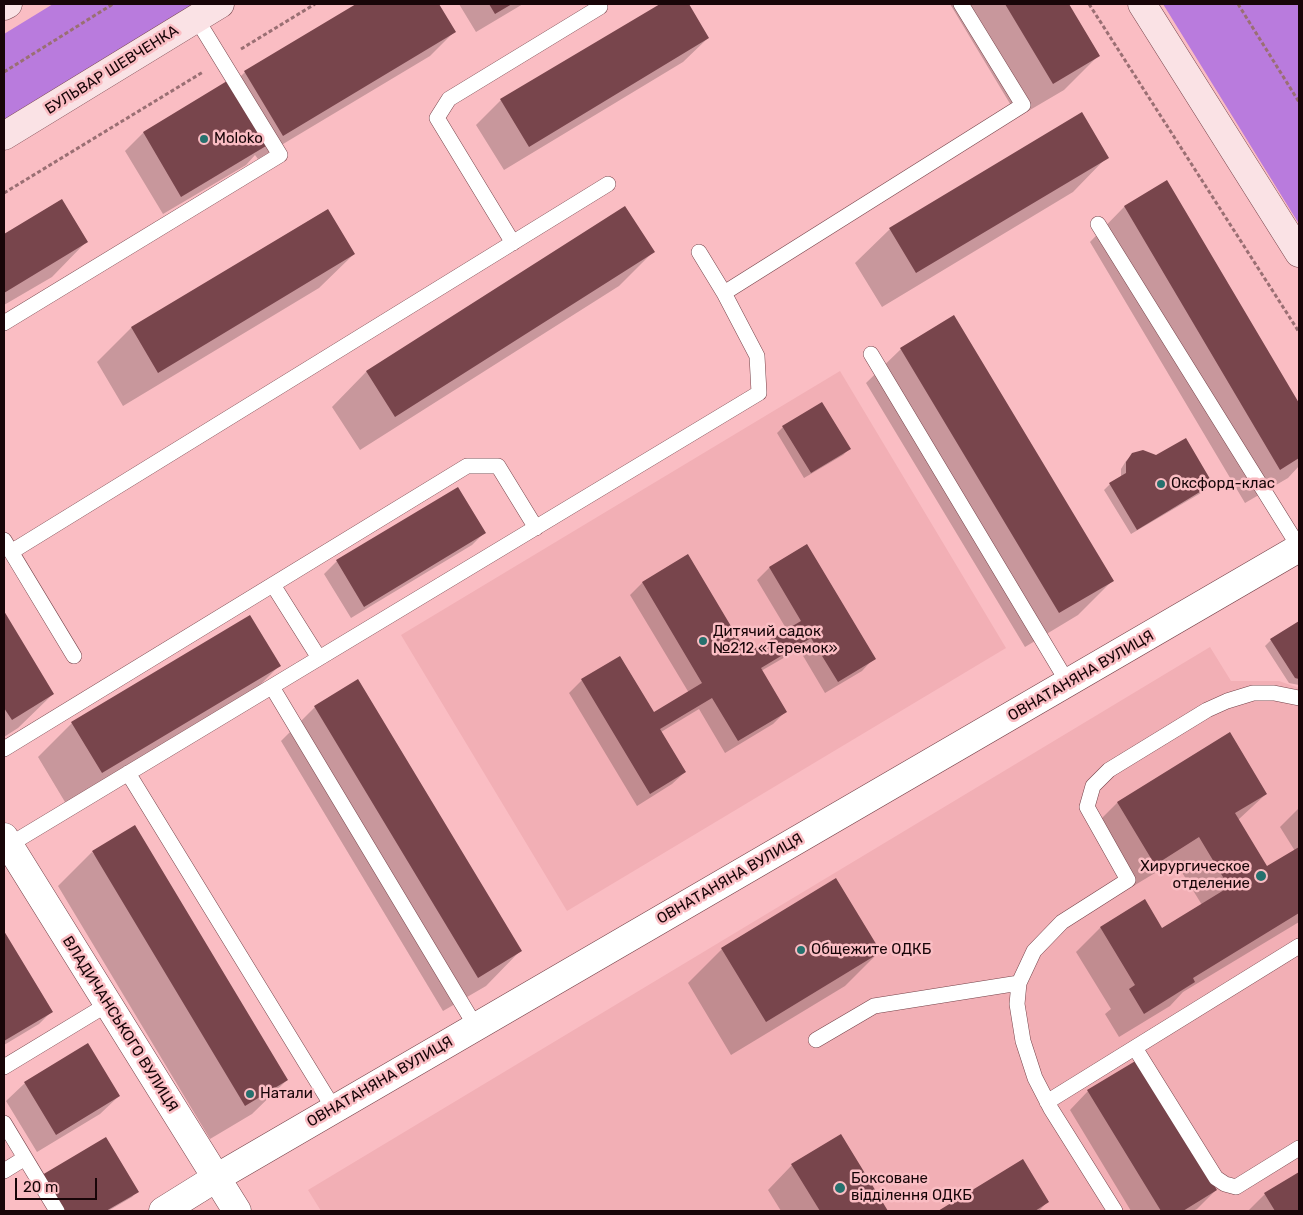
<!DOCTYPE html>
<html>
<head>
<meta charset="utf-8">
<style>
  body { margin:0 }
  #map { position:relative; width:1303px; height:1215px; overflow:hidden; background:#fabdc3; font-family:Rubik,sans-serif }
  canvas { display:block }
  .frame { position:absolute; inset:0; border:5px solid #180508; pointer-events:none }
  .scale { position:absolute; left:15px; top:1178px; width:82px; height:22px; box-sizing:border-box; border:2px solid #180508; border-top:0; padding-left:6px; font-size:15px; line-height:18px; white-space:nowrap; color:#180508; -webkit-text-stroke:4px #fabdc3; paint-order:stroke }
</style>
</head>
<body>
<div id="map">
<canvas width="1303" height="1215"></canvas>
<div class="frame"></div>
<div class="scale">20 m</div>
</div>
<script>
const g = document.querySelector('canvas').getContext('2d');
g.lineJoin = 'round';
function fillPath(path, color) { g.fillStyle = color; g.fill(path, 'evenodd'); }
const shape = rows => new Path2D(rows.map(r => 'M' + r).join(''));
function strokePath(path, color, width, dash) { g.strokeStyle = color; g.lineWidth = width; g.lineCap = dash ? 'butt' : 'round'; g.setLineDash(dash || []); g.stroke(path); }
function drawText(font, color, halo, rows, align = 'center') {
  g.font = font + ' Rubik,sans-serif'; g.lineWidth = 5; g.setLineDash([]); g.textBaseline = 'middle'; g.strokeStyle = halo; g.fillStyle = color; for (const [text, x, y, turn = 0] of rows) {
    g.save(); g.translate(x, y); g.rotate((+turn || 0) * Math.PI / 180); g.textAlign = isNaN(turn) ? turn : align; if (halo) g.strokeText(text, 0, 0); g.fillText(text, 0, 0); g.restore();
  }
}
fillPath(shape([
  [840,371,1006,648,567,911,401,635],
  [1210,647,1231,681,1279,681,1299,688,1299,1211,321,1211,308,1190]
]), '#f2afb5');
fillPath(shape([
  [53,4,201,4,4,124,4,34],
  [1163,4,1298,4,1299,6,1299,224]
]), '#b97bdd');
fillPath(shape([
  [359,4,437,4,454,32,430,56,258,159,255,155,246,165,163,214,125,151,143,133,226,83,229,88,245,72],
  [459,4,523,4,476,32],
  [662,4,687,4,708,38,683,62,504,170,476,125,501,100],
  [950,4,1068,4,1099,55,1064,90,1018,117],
  [1107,157,1073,192,882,307,855,263,890,229],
  [1167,182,1299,405,1299,466,1288,478,1245,503,1090,242,1124,207],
  [61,200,86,242,52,277,4,305,4,235],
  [625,208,653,252,619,286,360,450,332,407,366,372],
  [327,210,354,254,319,288,123,406,97,362,131,328],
  [901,349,1112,581,1078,615,1025,647,866,383],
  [783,427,849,449,843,455,804,478,777,433],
  [1133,454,1212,484,1206,490,1131,534,1104,490,1110,484,1121,477,1121,469,1126,461],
  [458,489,484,533,472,545,351,618,324,574,337,561],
  [806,545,874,658,862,671,825,693,799,649,761,671,785,712,773,724,725,753,699,709,661,732,685,772,672,784,637,806,569,693,582,680,620,657,654,714,689,693,630,595,642,583,687,556,747,655,787,630,757,580,769,568],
  [4,614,53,694,18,728,4,737],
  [1299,623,1299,685,1289,683,1265,646,1271,640],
  [279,666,245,700,68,807,38,757,72,723],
  [315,707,520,951,486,986,443,1011,281,741],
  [1229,734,1266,794,1238,820,1267,868,1295,851,1280,827,1299,808,1299,922,1183,992,1170,1006,1119,1037,1105,1014,1111,1009,1076,952,1100,928,1144,901,1162,930,1202,905,1175,861,1130,888,1093,827,1117,803],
  [92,852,287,1080,252,1114,210,1139,58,886],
  [4,933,51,1012,39,1024,4,1045],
  [722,949,879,952,845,986,731,1055,688,983],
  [25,1083,119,1096,100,1114,37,1152,6,1101],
  [1088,1091,1216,1190,1197,1209,1193,1211,1131,1211,1070,1110],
  [840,1136,887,1211,781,1211,768,1190,792,1165],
  [1022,1161,1047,1202,1039,1211,940,1211],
  [1299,1174,1299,1211,1248,1211,1265,1194],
  [137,1191,132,1197,108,1211,54,1211]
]), '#0003');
fillPath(shape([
  [356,4,439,4,456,32,283,136,244,71],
  [489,4,512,4,495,14],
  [660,4,689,4,709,38,529,147,500,99],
  [1005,4,1069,4,1100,56,1053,84],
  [227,81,266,146,181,197,143,132],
  [1082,112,1109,158,916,273,889,228],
  [1167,180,1299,403,1299,458,1280,470,1124,206],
  [62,199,88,242,4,293,4,234],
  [625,206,655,252,395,417,366,371],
  [328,209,355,254,158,373,131,327],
  [954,315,1114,581,1059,613,900,348],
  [822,402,851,449,811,473,782,426],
  [1186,438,1213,484,1137,530,1109,483,1126,473,1126,462,1132,453,1143,450,1156,455],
  [458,487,486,533,364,607,336,560],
  [807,544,876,659,838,682,811,638,761,668,787,712,738,741,712,698,660,729,686,772,650,794,581,679,620,656,654,712,702,683,642,582,688,554,747,653,801,621,769,567],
  [4,611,54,694,12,720,4,708],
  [250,615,281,666,102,773,71,722],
  [1299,621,1299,679,1295,678,1270,639],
  [358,679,522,951,478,978,314,706],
  [1230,732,1267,794,1235,813,1267,866,1299,847,1299,913,1193,978,1195,982,1144,1014,1129,989,1135,985,1100,927,1145,899,1162,928,1229,887,1199,837,1155,865,1117,802],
  [135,825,288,1080,245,1106,92,851],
  [836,878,881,952,766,1022,721,948],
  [4,931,53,1012,4,1041],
  [88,1043,120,1096,56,1135,24,1082],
  [1137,1060,1217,1190,1183,1211,1161,1211,1087,1090],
  [841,1134,888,1211,820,1211,791,1164],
  [106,1137,139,1192,106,1211,63,1211,42,1175],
  [1023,1159,1049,1202,1035,1211,938,1211],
  [1299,1172,1299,1211,1275,1211,1264,1193]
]), '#78454c');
const lane = shape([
  [1098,224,1299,547],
  [513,243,437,118,449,99,600,7],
  [724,293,1023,105,961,4],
  [4,323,280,155,196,18],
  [871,354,1068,683],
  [4,540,74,656],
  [11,552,608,184],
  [273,585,319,658],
  [272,687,476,1027],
  [4,749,467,466,498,466,536,528],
  [128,773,334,1109],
  [9,845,759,393,757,356,724,293,699,252],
  [816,1040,874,1006,1019,983],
  [1135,1048,1216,1178,1225,1184,1236,1187,1299,1148],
  [4,1067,108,1004],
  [1047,1102,1299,946],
  [4,1123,57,1211],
  [4,1171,25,1158],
  [1115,1211,1051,1109,1035,1078,1023,1041,1017,1004,1019,983,1034,951,1062,922,1128,880,1087,807,1093,786,1109,770,1207,710,1227,701,1253,693,1274,693,1299,698]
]);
const street = shape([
  [4,837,237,1211],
  [163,1211,216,1178,1299,548]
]);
const secondary = shape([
  [1142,4,1299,253],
  [4,6,8,4],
  [4,136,220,4]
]);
strokePath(lane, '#754249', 16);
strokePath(street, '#754249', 29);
strokePath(secondary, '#754249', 29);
strokePath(shape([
  [1089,4,1299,332],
  [1238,4,1299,102],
  [241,49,315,4],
  [4,72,113,4],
  [4,193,203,72]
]), '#9a6f73', 3, [4, 2.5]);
strokePath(lane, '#fff', 15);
strokePath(street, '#fff', 28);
strokePath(secondary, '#fae2e5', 28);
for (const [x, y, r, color] of [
  [204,139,5,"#26716e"],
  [1161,484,5,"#26716e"],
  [703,641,5,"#26716e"],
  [1261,876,6,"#26716e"],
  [801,950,5,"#26716e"],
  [250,1094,5,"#26716e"],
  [840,1188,6,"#26716e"]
]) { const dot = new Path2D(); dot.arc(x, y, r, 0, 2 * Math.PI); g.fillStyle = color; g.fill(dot); strokePath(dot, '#fabdc3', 2); }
drawText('15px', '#180508', '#fabdc3', [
  ["БУЛЬВАР ШЕВЧЕНКА",112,70,-32],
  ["ОВНАТАНЯНА ВУЛИЦЯ",1081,676,-30],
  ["ОВНАТАНЯНА ВУЛИЦЯ",730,879,-30],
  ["ВЛАДИЧАНСЬКОГО ВУЛИЦЯ",120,1024,58],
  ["ОВНАТАНЯНА ВУЛИЦЯ",380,1082,-30]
]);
drawText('15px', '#180508', '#fabdc3', [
  ["Moloko",214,139],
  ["Оксфорд-клас",1171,484],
  ["Дитячий садок",713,632],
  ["№212 «Теремок»",713,649],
  ["Хирургическое",1250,867,"right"],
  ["отделение",1250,884,"right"],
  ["Общежите ОДКБ",811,950],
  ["Натали",260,1094],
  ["Боксоване",851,1179],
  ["відділення ОДКБ",851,1196]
], 'left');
</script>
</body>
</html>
